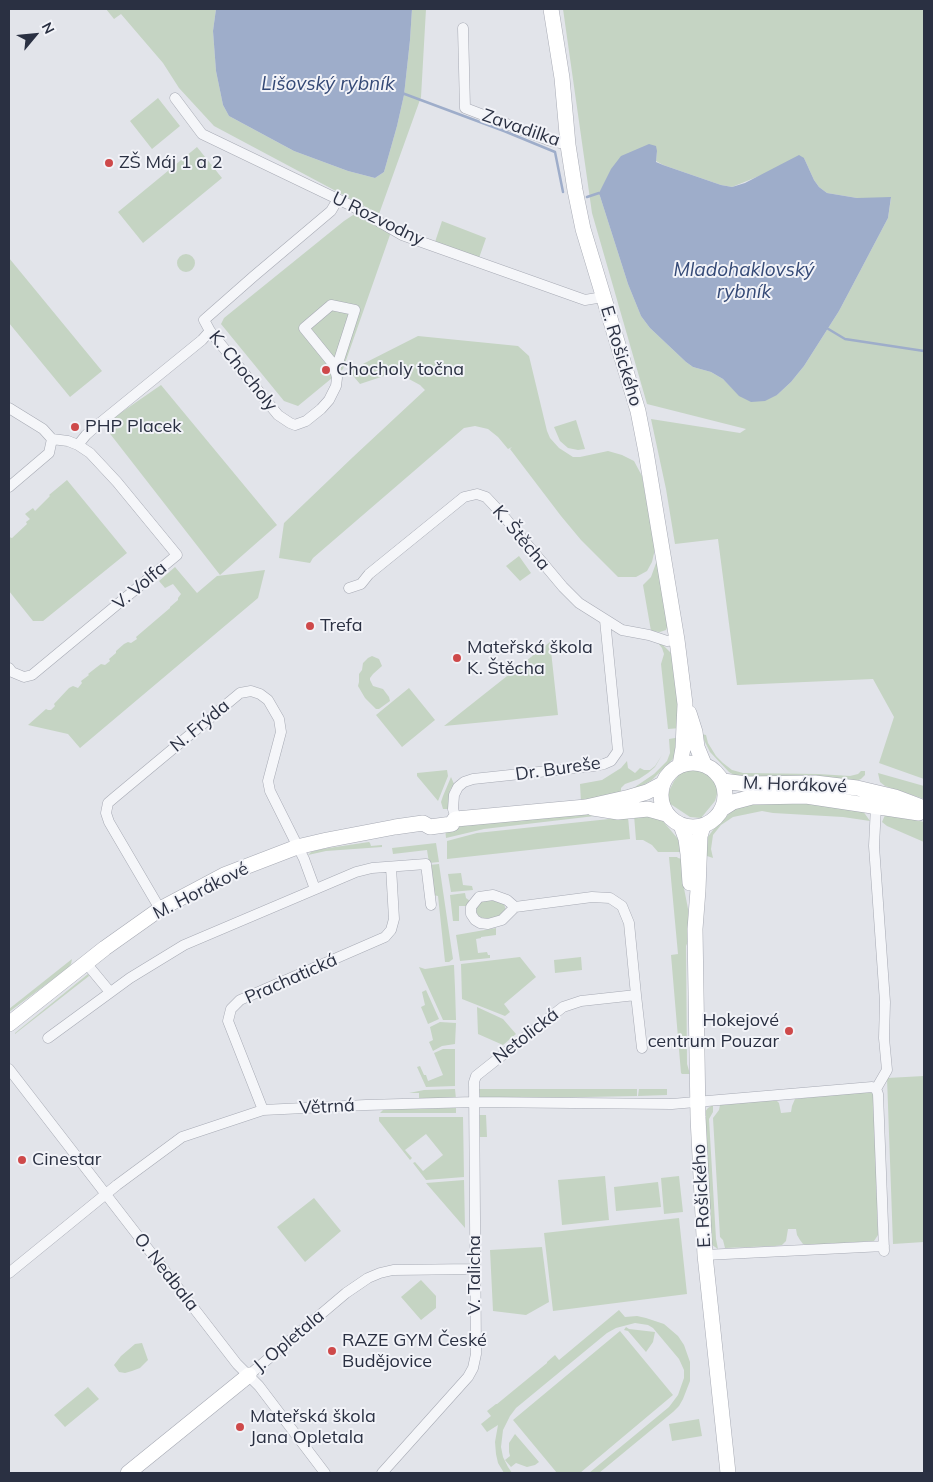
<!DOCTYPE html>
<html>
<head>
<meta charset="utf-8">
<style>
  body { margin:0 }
  #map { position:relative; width:933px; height:1482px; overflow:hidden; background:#e2e4ea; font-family:Mulish,sans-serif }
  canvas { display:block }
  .frame { position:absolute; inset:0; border:10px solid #2a3042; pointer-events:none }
  .north { position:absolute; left:10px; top:10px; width:50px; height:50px; -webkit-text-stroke:4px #f2f3f8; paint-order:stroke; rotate:62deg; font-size:14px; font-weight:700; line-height:20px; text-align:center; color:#2a3042 }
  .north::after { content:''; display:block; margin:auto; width:18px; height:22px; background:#2a3042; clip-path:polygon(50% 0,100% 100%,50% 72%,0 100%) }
</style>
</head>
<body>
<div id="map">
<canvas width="933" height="1482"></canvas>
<div class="frame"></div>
<div class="north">N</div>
</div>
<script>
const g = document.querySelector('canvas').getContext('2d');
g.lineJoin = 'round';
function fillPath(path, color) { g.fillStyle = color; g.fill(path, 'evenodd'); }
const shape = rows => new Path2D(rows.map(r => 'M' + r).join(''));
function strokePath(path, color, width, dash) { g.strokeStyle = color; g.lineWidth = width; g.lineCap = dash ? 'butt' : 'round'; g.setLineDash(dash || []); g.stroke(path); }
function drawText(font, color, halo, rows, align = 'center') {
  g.font = font + ' Mulish,sans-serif'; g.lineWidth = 4; g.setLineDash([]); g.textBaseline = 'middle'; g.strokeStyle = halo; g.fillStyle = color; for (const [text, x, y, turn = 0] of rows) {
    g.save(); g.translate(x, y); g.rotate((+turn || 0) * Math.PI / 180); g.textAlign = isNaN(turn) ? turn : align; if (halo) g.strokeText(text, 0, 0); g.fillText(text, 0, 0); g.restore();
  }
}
fillPath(shape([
  [106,9,216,9,213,31,216,71,223,105,229,116,294,151,348,171,375,178,384,172,397,126,404,95,410,40,412,9,426,9,421,97,379,214,214,126,179,88,163,63,121,14,114,19],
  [563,9,924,9,924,779,879,763,894,717,873,679,737,685,718,539,675,544,666,489,651,419,740,433,746,429,647,404,592,213],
  [657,151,656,161,663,165,721,185,732,187,804,158,814,180,819,187,827,193,857,198,891,198,888,218,839,311,804,366,791,382,777,395,740,396,723,379,711,372,693,367,686,362,650,328,641,316,628,284,599,193],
  [158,98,180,126,152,149,130,121],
  [197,147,222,178,143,243,118,212],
  [356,213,391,232,343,369,298,406,284,401,221,324,224,318,344,221],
  [442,221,486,238,479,258,435,242],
  '177 263a9 9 0 1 1 18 0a9 9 0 1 1-18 0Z',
  [9,258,102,371,70,397,9,323],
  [418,336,518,346,529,356,547,431,550,438,559,448,573,457,580,457,608,451,622,455,634,461,642,476,655,549,652,562,647,571,636,577,618,577,581,540,561,516,510,449,512,447,508,449,498,437,488,429,475,426,464,428,313,558,310,563,279,558,284,523,353,457,425,390,420,385,396,372,360,384,349,371],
  [161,385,277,525,220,575,104,426,119,414],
  [576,420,585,449,578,450,568,448,560,441,554,427],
  [67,480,127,553,43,621,33,621,9,591,9,537,12,538,27,524,26,522,30,519,25,514,33,508,35,511,50,496,49,495],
  [659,555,669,623,666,630,660,632,651,631,643,585,651,577],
  [519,556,531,573,520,581,506,566],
  [175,567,197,593,217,576,265,570,258,598,80,748,68,734,28,725,46,709,48,710,51,710,55,706,54,704,69,688,73,686,78,688,82,683,81,681,89,675,88,674,97,667,101,664,105,665,110,661,109,659,116,653,116,651,124,644,128,642,131,643,137,639,136,637,170,608,170,607,178,600,178,598,181,594,173,584,165,588,159,581],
  [550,642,558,715,444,726],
  [658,643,663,645,673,655,680,728,668,729,661,664,664,654,662,648],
  [372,656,379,659,382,666,373,674,370,678,370,680,373,686,383,689,389,697,390,701,379,709,376,709,365,698,358,686,359,682,359,674,362,670,363,663,368,658],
  [409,688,435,720,402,747,376,715],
  [701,734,706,735,708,743,716,756,723,763,732,770,743,773,818,774,850,776,858,774,861,771,865,771,865,775,861,779,856,781,737,777,729,772,710,752],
  [681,737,676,756,652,780,638,788,632,789,654,774,667,761,670,753,669,739],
  [662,755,655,767,648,773,639,779,625,784,621,788,621,792,581,802,580,784,602,780,621,768,627,761,628,768,635,773,640,768,644,770,650,770,655,766],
  [687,766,700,768,718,784,718,791,715,801,701,818,690,817,672,805,668,804,667,798,670,789,674,781],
  [447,770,448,776,438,801,417,776,417,773],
  [878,773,924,786,924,799,885,786,880,782],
  [451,777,454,784,450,790,449,796,449,807,448,809,443,809,441,802,443,796],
  [798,801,863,811,870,821,843,817,773,813,762,811,733,817,721,825,713,835,711,849,713,858,707,856,707,853,705,851,707,838,716,826,732,811,745,804],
  [587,812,612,814,484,829,446,838,445,828],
  [645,814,662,820,678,839,682,852,658,852,652,845,643,840,636,840,634,815],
  [891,814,924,822,924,842,887,826,882,822,885,815],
  [628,817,630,839,447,859,447,841,477,833],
  [369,842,370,843,371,846,382,845,382,847,326,851,308,855,311,852,322,849],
  [436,843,439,862,429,863,427,850,393,854,392,848],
  [669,857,677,857,678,858,682,859,683,883,689,914,689,939,686,946,687,1064,690,1074,682,1074,681,1073,671,955,678,954],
  [439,864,453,959,449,962,445,962,438,896,433,895,429,865],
  [461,873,463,885,472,886,473,890,451,892,448,874],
  [465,893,466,898,470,901,467,906,459,906,459,921,453,921,450,895],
  [492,900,504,904,506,910,499,916,486,919,478,916,476,911,479,902],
  [496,928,496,935,481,937,481,938,476,939,478,953,487,952,488,955,490,955,490,958,460,961,456,935],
  [520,957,536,977,504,1004,510,1012,505,1016,462,999,461,964],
  [581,957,582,970,555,973,554,960],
  [72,959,71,964,68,968,9,1012,9,1009],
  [452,965,454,965,455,988,456,1020,443,1020,419,967,425,969],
  [88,974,89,976,15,1034,15,1033],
  [426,990,439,1019,428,1024,421,1007,425,1005,422,992],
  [477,1007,503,1019,516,1034,503,1045,478,1034],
  [440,1022,456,1023,455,1044,442,1046,433,1051,429,1042,433,1040,430,1027],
  [443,1049,455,1049,455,1086,426,1087,417,1067,420,1066,424,1075,426,1075,428,1081,443,1075,434,1053],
  [924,1076,924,1242,893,1244,887,1078],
  [455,1089,456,1099,419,1099,419,1093,409,1093,424,1090],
  [479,1089,637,1089,637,1096,484,1099,480,1097],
  [639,1089,667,1089,667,1095,638,1096],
  [871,1091,874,1096,878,1235,874,1241,809,1245,803,1244,800,1240,797,1235,796,1229,788,1229,786,1241,782,1245,775,1246,725,1248,723,1240,720,1237,713,1118,719,1110,720,1105,773,1100,777,1101,779,1103,781,1113,791,1112,792,1106,795,1099],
  [713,1105,713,1112,709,1119,716,1239,718,1249,712,1245,704,1113,708,1108],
  [456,1108,456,1113,380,1113,384,1109],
  [479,1115,486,1115,487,1137,478,1137],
  [379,1117,463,1117,464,1177,426,1180,413,1163,415,1162,423,1171,443,1155,426,1134,405,1150,412,1158,410,1160,379,1121],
  [605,1176,609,1220,562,1225,558,1180],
  [679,1176,683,1212,664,1214,661,1178],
  [464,1180,465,1228,426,1183],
  [658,1182,661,1207,616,1211,614,1187],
  [314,1198,341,1231,305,1262,277,1227],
  [679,1218,687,1294,553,1311,544,1233],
  [542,1247,549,1302,526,1315,493,1311,490,1250],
  [421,1280,436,1296,436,1308,421,1320,401,1297],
  [619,1310,625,1317,637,1316,646,1318,664,1324,678,1336,684,1345,690,1362,690,1381,683,1399,679,1406,673,1412,599,1473,589,1473,669,1407,678,1395,684,1378,684,1370,679,1359,653,1328,648,1325,635,1323,616,1328,607,1333,516,1408,510,1416,503,1430,501,1447,503,1457,508,1467,512,1473,504,1473,498,1463,496,1454,495,1442,498,1425,487,1432,481,1424,491,1416,487,1411,496,1404,497,1404,547,1363,547,1362,555,1355,559,1360],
  [626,1327,629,1329,655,1332,653,1342,646,1352,628,1331,624,1330],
  [620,1331,673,1395,580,1473,557,1473,513,1420],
  [142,1343,148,1360,140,1368,132,1371,125,1373,119,1372,114,1365,121,1356,135,1344],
  [88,1387,99,1399,65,1427,54,1415],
  [699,1419,702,1436,672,1441,669,1424],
  [515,1434,539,1462,535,1465,527,1467,516,1463,511,1467,505,1460,510,1456,509,1452,509,1443]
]), '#c5d4c3');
fillPath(shape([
  [216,9,412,9,410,40,404,95,397,126,384,172,375,178,348,171,294,151,229,116,223,105,216,71,213,31],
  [649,144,656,146,657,151,656,162,663,165,721,185,732,187,745,183,799,155,804,158,814,180,819,187,827,193,857,198,891,197,888,218,839,311,804,366,791,382,777,395,765,401,751,402,739,396,723,379,711,372,693,367,686,362,650,328,641,316,628,284,599,193,611,169,621,156]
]), '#9eadca');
strokePath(shape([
  [402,93,504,131,555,152,563,192],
  [587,197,599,193,601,194],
  [825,327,845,339,924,351]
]), '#9eadca', 2.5);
const street = shape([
  [463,28,465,108,551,141,568,145],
  [175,98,202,134,350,205,402,235,585,300,603,297],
  [331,305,355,310,338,363,334,365,304,328,331,305],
  [334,365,337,378,336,386,329,400,321,409,306,421,295,425,290,423,278,415,210,331,204,320,254,276,331,211,338,199],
  [9,408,43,429,52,439],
  [78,445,86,435,95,427,202,340,210,331],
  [9,487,49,453,52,439],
  [349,588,361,584,369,574,464,497,477,494,486,497,501,513,563,587,579,603,622,630,649,635,667,641,677,640],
  [9,668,12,672,24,677,32,675,177,555,117,482,90,453,78,445,68,441,52,439],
  [876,806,874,846,885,1002,884,1038,887,1070,876,1089],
  [456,819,453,809,454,795,458,787,464,782,473,779,595,766,604,764,611,761,618,751,605,620],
  [160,909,109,822,106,813,108,803,115,797,240,693,251,691,260,694,268,700,279,719,281,732,268,781,270,791,304,859,315,889],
  [86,963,110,992],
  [636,995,642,1048],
  [48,1038,130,978,184,945,356,872,372,868,426,864,431,905],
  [9,1069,237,1364,259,1386,325,1473],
  [876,1089,878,1094,884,1251],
  [263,1110,228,1021,231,1009,240,1000,385,937,391,930,394,919,391,867],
  [705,1255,884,1246],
  [9,1273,117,1185,182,1137,263,1110,366,1105,474,1102,672,1104,872,1087,876,1089],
  [249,1375,346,1293,368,1278,380,1273,393,1270,474,1269],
  [382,1473,468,1377,473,1368,476,1354,474,1082,476,1076,563,1007,581,1001,636,995,629,923,622,906,610,898,592,897,515,907,502,920,488,924,480,923,475,920,471,914,471,907,479,897,493,895,507,900,515,907]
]);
const secondary = shape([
  [551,9,562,78,568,145,575,190,583,229,638,411,646,452,677,640,685,704,683,748,680,765],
  [689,713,695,732,697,747,704,764],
  '661 795a32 32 0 1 1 64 0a32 32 0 1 1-64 0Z',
  [723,781,746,784,815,783,857,788,895,797,919,806,924,810],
  [593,808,618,812,648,809,666,814],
  [722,809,733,802,752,797,806,796,919,813],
  [681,825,686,839,688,854,690,883],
  [703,826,700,836,698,890,695,929,698,1117,705,1255,728,1473],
  [9,1024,105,948,160,909,224,875,297,847,327,840,395,827,423,823,430,827,452,824,454,820,456,819,586,807,630,797,647,792,662,784],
  [128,1473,249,1375]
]);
strokePath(street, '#a7aab4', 11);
strokePath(secondary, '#a7aab4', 16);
strokePath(street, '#f5f6f9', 10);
strokePath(secondary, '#fff', 15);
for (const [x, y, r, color] of [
  [109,163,5,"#ce494a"],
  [326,370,5,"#ce494a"],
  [75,427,5,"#ce494a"],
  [310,626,5,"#ce494a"],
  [457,658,5,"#ce494a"],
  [789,1031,5,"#ce494a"],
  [22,1160,5,"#ce494a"],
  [332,1351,5,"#ce494a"],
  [240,1427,5,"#ce494a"]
]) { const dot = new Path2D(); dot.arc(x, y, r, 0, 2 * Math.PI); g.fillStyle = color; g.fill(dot); strokePath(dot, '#f2f3f8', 2); }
drawText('18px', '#2a3042', '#f2f3f8', [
  ["Zavadilka",521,128,19],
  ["U Rozvodny",378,219,26],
  ["E. Rošického",621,356,73],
  ["K. Chocholy",243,371,51],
  ["K. Štěcha",521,538,50],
  ["V. Volfa",140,586,-40],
  ["N. Frýda",200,726,-40],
  ["Dr. Bureše",558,769,-8],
  ["M. Horákové",795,785,2],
  ["M. Horákové",201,891,-27],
  ["Prachatická",291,979,-24],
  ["Netolická",526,1036,-38],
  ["Větrná",327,1107,-3],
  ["E. Rošického",702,1196,-93],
  ["O. Nedbala",166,1272,52],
  ["V. Talicha",475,1275,-90],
  ["J. Opletala",289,1341,-40]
]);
drawText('18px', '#2a3042', '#f2f3f8', [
  ["ZŠ Máj 1 a 2",119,163],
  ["Chocholy točna",336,370],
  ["PHP Placek",85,427],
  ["Trefa",320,626],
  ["Mateřská škola",467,648],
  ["K. Štěcha",467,669],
  ["Hokejové",779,1021,"right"],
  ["centrum Pouzar",779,1042,"right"],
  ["Cinestar",32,1160],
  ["RAZE GYM České",342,1341],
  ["Budějovice",342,1362],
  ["Mateřská škola",250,1417],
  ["Jana Opletala",250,1438]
], 'left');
drawText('italic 19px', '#344976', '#f2f3f8', [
  ["Lišovský rybník",328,84],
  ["Mladohaklovský",744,270],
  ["rybník",744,292]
]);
</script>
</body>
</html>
